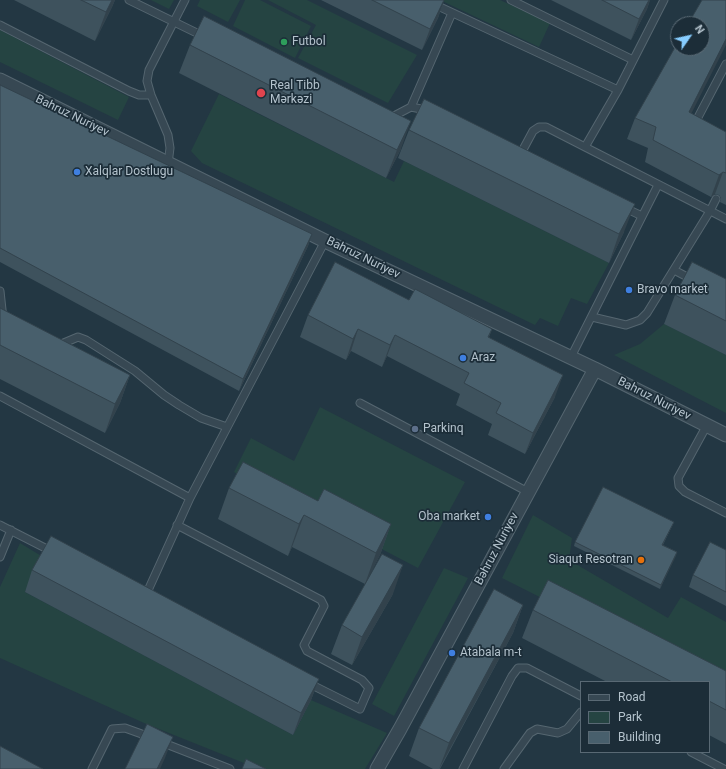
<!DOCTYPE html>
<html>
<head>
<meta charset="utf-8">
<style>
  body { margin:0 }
  #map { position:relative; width:726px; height:769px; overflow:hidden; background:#233743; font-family:Roboto,sans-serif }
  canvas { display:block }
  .legend { position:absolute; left:580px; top:681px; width:130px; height:72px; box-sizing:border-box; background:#1c2d38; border:1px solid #596974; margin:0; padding:5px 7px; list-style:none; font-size:12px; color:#b4c3cd }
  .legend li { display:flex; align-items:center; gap:8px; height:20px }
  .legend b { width:20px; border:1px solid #596974 }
  .north { position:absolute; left:670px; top:16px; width:40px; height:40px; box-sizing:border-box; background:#1c2d38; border:1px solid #596974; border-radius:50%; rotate:56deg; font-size:11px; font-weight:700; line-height:16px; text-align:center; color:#b4c3cd }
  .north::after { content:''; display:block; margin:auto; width:14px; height:18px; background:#87cdff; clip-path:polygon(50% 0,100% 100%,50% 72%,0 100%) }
</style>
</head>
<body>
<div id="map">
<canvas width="726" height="769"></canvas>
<ul class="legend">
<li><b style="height:5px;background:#374853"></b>Road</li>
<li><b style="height:11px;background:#254442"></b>Park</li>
<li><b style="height:11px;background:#485f6c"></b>Building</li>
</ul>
<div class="north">N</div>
</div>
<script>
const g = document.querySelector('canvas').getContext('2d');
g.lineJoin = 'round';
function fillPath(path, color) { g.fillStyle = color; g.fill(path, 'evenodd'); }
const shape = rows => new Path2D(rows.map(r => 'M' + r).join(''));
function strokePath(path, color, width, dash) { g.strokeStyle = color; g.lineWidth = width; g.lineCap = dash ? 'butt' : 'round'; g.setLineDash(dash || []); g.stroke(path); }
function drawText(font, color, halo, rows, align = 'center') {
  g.font = font + ' Roboto,sans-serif'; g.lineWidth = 3.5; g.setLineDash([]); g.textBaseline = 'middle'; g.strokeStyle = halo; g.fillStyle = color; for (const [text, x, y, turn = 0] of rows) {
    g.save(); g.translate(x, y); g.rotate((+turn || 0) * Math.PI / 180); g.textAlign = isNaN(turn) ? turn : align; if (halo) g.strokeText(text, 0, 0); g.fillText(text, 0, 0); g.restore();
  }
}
fillPath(shape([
  [151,0,174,0,169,9],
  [200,0,240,0,228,22,197,6],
  [245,0,260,0,311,26,295,58,233,26],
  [268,0,307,0,417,55,388,103,298,58,316,25],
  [440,0,500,0,550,23,539,47],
  [0,30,129,97,118,120,0,62],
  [219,94,394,182,404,161,609,263,587,304,571,298,558,326,540,318,535,325,202,163,191,151],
  [664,324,726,355,726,413,614,355,640,344],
  [320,407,465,482,418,568,234,472,251,438,294,461],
  [533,515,572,538,569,560,668,618,681,597,726,622,726,691,502,578],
  [20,543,43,557,25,592,293,735,311,700,387,733,365,769,259,769,144,723,0,658,0,587],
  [444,568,468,578,394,716,372,704]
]), '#254442');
const service = shape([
  [129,0,203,36],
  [425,0,618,90],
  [511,0,633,60],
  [664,0,618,90,585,147,726,219],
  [0,25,129,91,139,95,151,95],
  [411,107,452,13],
  [390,118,411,107,421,109,428,113],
  [695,123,726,64],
  [519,157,533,131,539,127,546,127,585,147],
  [168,164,170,148,168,135,151,95,147,81,149,70,185,0],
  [625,208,642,216],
  [674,270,693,280],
  [0,291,3,319],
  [592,317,626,325,640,320,647,313,710,211,716,199],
  [59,345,78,337,86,340,135,371,164,395,179,405,201,418,227,427],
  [571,357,658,185],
  [0,396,190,498],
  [360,403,528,492],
  [707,425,678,478,679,486,685,492,726,513],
  [0,525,53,552],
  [177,525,321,600,324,606,304,645,307,651,362,680,369,688,360,709,308,683],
  [0,557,11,530],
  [145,597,190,498,325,241],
  [161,742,230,769],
  [691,752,724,769],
  [92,769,112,729,125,728,150,737],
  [463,769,512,676,518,668,527,668,581,696],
  [504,769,530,733,537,729,558,733,567,729,581,712]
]);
const minor = shape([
  [0,80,325,241,595,369,726,435],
  [377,769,400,729,595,369]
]);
strokePath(service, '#556670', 9);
strokePath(minor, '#556670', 15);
strokePath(service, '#374853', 7);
strokePath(minor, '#374853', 13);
fillPath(shape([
  [14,0,115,0,112,7,95,41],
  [321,0,444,0,438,18,422,50],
  [551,0,650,0,647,9,631,40],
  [190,45,401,149,386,178,179,73],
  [0,85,312,234,308,246,239,391,0,262],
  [691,114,726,132,726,205,720,202,721,198,719,195,715,194,711,197,645,162,648,148,627,139,635,118],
  [409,130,624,232,609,263,398,158],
  [726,279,726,355,664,324,675,295],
  [409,300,492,329,489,337,555,397,525,454,488,435,492,424,456,405,460,394,387,356,382,367,351,351,346,360,300,337,308,315],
  [0,308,130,375,120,403,105,433,0,379],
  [229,488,318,501,391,524,380,555,365,584,292,547,288,556,218,519],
  [674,522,663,545,677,552,660,589,574,546,575,542],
  [726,550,726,606,689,587,693,575],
  [32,570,319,679,311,700,293,735,25,592],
  [393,594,352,665,331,654,342,625],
  [523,605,513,633,440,769,433,769,409,756,419,728],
  [533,610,726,671,726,744,709,735,709,682,607,682,522,638]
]), '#3e525d');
fillPath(shape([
  [112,0,115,0,112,7,95,41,106,12],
  [444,0,438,18,422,50,430,29],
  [649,0,650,0,647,9,631,40,639,19],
  [726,39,726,45,681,134,689,112],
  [411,121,401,149,386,178,397,150],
  [723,172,715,194,711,197,719,175],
  [635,204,624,232,609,263,619,234],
  [312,234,308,246,239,391,243,379],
  [358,329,351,351,346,360,353,339],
  [395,335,387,356,382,367,390,345],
  [130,375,120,403,105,433,115,404],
  [563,375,555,397,525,454,533,433],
  [304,515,292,547,288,556,299,524],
  [391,524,380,555,365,584,376,553],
  [677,552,676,556,660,589,661,585],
  [403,565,393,594,352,665,362,637],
  [523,605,513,633,439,769,449,743],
  [319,679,311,700,293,735,301,713],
  [173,737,165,758,160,769,157,769]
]), '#32424c');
const building = shape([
  [81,0,112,0,106,12,81,0],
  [372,0,444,0,430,29,372,0],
  [602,0,649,0,639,19,602,0],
  [702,0,726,0,726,39,689,112,726,132,726,173,723,172,719,175,653,140,656,127,635,118,678,42,678,48,702,48,702,24,688,24,702,0],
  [204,16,411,121,397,150,190,45,204,16],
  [0,85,312,234,243,379,0,248,0,85],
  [424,99,635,204,619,234,409,130,424,99],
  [335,262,409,300,415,289,492,329,488,337,563,375,533,433,496,413,501,403,464,383,469,373,395,335,390,345,358,329,353,339,308,315,335,262],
  [692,262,726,279,726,321,675,295,692,262],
  [0,308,130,375,115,404,0,345,0,308],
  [243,462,318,501,324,489,391,524,376,553,304,515,299,524,229,488,243,462],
  [603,487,674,522,662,545,677,552,661,585,575,542,603,487],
  [51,536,319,679,301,713,32,570,51,536],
  [710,542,726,550,726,592,693,575,710,542],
  [382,554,403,565,362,637,342,625,382,554],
  [548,580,726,671,726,710,709,701,709,682,672,682,533,610,548,580],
  [494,589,523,605,449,743,419,728,494,589],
  [147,724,173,737,157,769,125,769,147,724],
  [0,746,43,769,0,769,0,746],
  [246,759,266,769,242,769,246,759]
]);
fillPath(building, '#485f6c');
strokePath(building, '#32424c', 1);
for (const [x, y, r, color] of [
  [284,42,4,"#2e9e5b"],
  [261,93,5,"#e0444e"],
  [77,172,4,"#3f7fe0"],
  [629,290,4,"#3f7fe0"],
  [463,358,4,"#3f7fe0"],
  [415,429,4,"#5c6f8a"],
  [488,517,4,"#3f7fe0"],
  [641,560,4,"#e8710a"],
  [452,653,4,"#3f7fe0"]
]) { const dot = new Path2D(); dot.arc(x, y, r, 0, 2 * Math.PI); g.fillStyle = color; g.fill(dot); strokePath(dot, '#1c2d38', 1.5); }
drawText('12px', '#b4c3cd', '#1c2d38', [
  ["Futbol",292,42],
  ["Real Tibb",270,86],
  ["Mərkəzi",270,100],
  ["Xalqlar Dostlugu",85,172],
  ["Bravo market",637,290],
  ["Araz",471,358],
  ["Parkinq",423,429],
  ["Oba market",480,517,"right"],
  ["Siaqut Resotran",633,560,"right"],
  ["Atabala m-t",460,653]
], 'left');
drawText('12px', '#b4c3cd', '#1c2d38', [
  ["Bahruz Nuriyev",72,116,26],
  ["Bahruz Nuriyev",363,258,26],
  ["Bahruz Nuriyev",654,399,27],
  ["Bəhruz Nuriyev",497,549,-62]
]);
</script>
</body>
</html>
